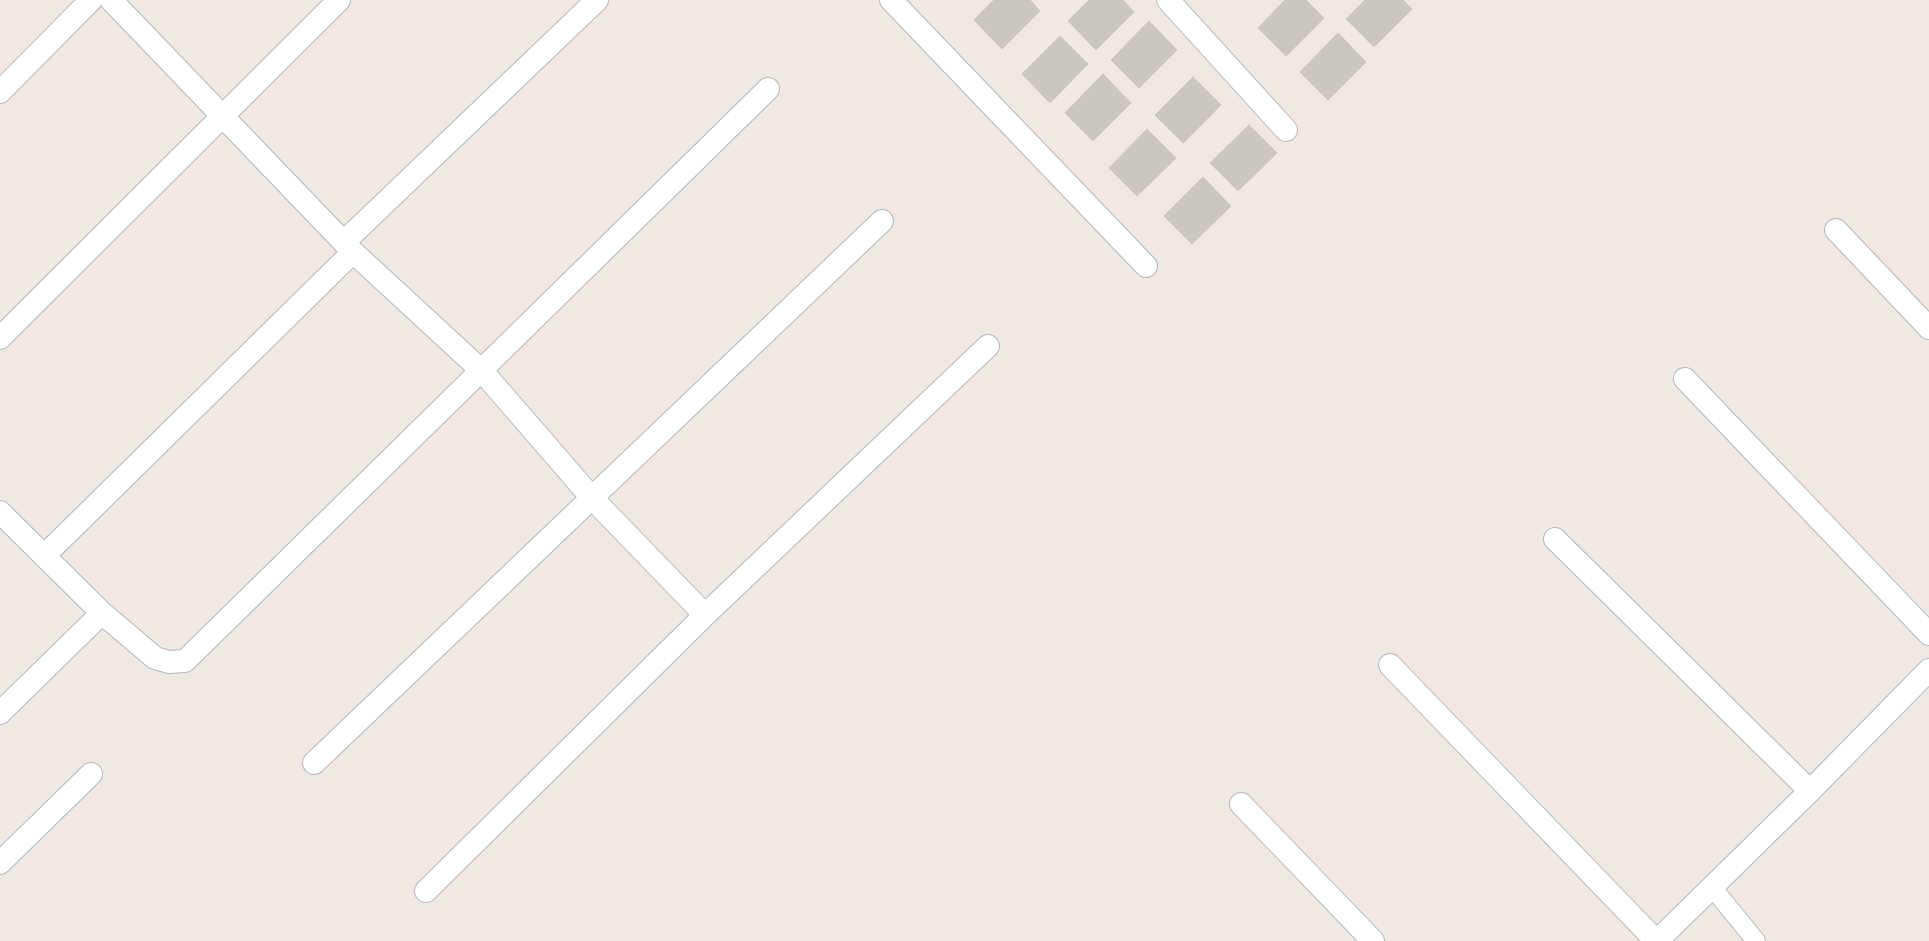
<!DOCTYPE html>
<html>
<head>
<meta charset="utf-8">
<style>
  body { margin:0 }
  canvas { display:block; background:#efe9e1 }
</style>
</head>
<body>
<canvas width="1929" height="941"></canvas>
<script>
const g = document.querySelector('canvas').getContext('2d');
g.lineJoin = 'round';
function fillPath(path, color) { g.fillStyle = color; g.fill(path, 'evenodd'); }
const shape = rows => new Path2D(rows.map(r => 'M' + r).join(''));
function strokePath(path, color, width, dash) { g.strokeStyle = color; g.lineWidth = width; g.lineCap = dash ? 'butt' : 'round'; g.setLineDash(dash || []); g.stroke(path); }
const building = shape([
  [994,0,1030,0,1040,11,1002,49,974,20,994,0],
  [1089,0,1123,0,1134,12,1096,50,1068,21,1089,0],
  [1285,0,1306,0,1324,18,1286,56,1258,28,1285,0],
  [1365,0,1403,0,1412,9,1374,47,1346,19,1365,0],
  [1149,21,1177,50,1139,88,1111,60,1149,21],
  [1338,33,1366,62,1328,100,1300,72,1338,33],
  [1060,36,1088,64,1050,103,1022,74,1060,36],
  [1103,74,1131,103,1093,141,1065,113,1103,74],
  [1193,77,1221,105,1183,143,1155,115,1193,77],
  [1249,125,1277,153,1238,191,1210,163,1249,125],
  [1147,129,1176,158,1137,196,1109,168,1147,129],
  [1203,177,1231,206,1192,244,1164,216,1203,177]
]);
fillPath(building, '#cbc7bf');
strokePath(building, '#cbc5ba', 1);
const service = shape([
  [1712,887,1756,941]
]);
const minor = shape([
  [111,0,353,252,482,371,592,498,705,615],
  [891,0,1146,266],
  [1168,0,1286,130],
  [0,92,91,0],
  [1836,230,1929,328],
  [344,242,597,0],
  [0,338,339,0],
  [1685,379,1929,634],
  [0,512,102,613,155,658,169,662,185,661,768,89],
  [1555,539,1810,791],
  [44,556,353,252],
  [1390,665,1656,941],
  [0,713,102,613],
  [314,763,882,221],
  [1241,804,1373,941],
  [0,863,91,774],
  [426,891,705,615,988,346],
  [1657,941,1810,791,1929,670]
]);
strokePath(service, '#b4b7c1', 20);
strokePath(minor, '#b4b7c1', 24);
strokePath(service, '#fff', 18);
strokePath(minor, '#fff', 22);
</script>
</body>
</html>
